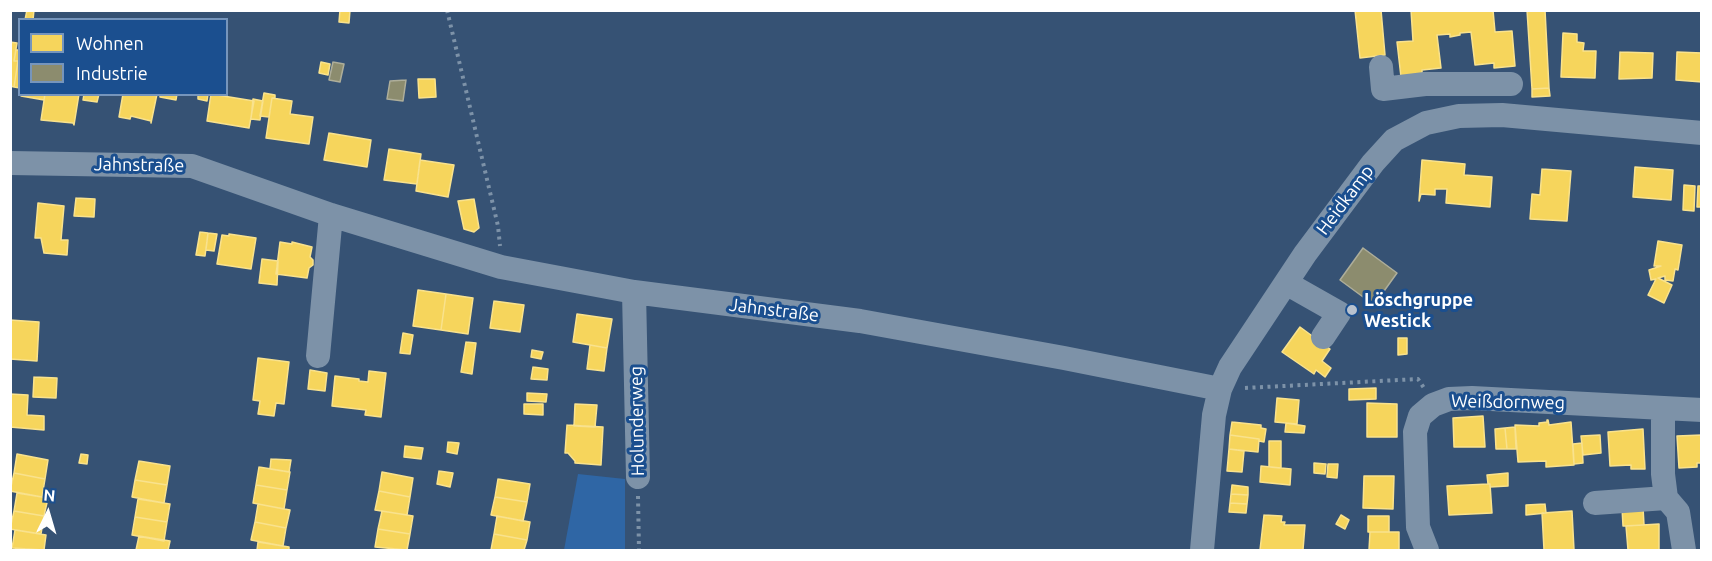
<!DOCTYPE html>
<html>
<head>
<meta charset="utf-8">
<style>
  body { margin:0 }
  #map { position:relative; width:1712px; height:561px; overflow:hidden; background:#365274; font-family:Ubuntu,sans-serif }
  canvas { display:block }
  .frame { position:absolute; inset:0; border:12px solid #fff; pointer-events:none }
  .legend { position:absolute; left:18px; top:18px; width:210px; height:78px; box-sizing:border-box; background:#1b4f8f; border:2px solid #7695bc; margin:0; padding:8px 10px; list-style:none; font-size:18px; color:#fff }
  .legend li { display:flex; align-items:center; gap:12px; height:30px }
  .legend b { width:30px; border:2px solid #7695bc }
  .north { position:absolute; left:18px; top:483px; width:60px; height:60px; -webkit-text-stroke:4px #1b4f8f; paint-order:stroke; rotate:5deg; font-size:16px; font-weight:700; line-height:24px; text-align:center; color:#fff }
  .north::after { content:''; display:block; margin:auto; width:21px; height:27px; background:#fff; clip-path:polygon(50% 0,100% 100%,50% 72%,0 100%) }
</style>
</head>
<body>
<div id="map">
<canvas width="1712" height="561"></canvas>
<div class="frame"></div>
<ul class="legend">
<li><b style="height:16px;background:#f6d55c"></b>Wohnen</li>
<li><b style="height:16px;background:#8c8c6e"></b>Industrie</li>
</ul>
<div class="north">N</div>
</div>
<script>
const g = document.querySelector('canvas').getContext('2d');
g.lineJoin = 'round';
function fillPath(path, color) { g.fillStyle = color; g.fill(path, 'evenodd'); }
const shape = rows => new Path2D(rows.map(r => 'M' + r).join(''));
function strokePath(path, color, width, dash) { g.strokeStyle = color; g.lineWidth = width; g.lineCap = dash ? 'butt' : 'round'; g.setLineDash(dash || []); g.stroke(path); }
function drawText(font, color, halo, rows, align = 'center') {
  g.font = font + ' Ubuntu,sans-serif'; g.lineWidth = 6; g.setLineDash([]); g.textBaseline = 'middle'; g.strokeStyle = halo; g.fillStyle = color; for (const [text, x, y, turn = 0] of rows) {
    g.save(); g.translate(x, y); g.rotate((+turn || 0) * Math.PI / 180); g.textAlign = isNaN(turn) ? turn : align; if (halo) g.strokeText(text, 0, 0); g.fillText(text, 0, 0); g.restore();
  }
}
fillPath(shape([
  [578,474,625,479,625,550,564,550]
]), '#2f66a5');
const homes = shape([
  [27,10,34,10,33,20,25,20,27,10],
  [340,10,350,10,349,23,339,22,340,10],
  [1355,10,1381,10,1385,55,1360,58,1355,10],
  [1411,10,1493,10,1495,32,1512,31,1515,66,1494,68,1494,63,1475,65,1471,32,1460,33,1460,35,1450,37,1450,34,1437,35,1441,68,1422,70,1422,75,1401,77,1397,42,1413,41,1411,10],
  [1527,10,1545,10,1549,88,1532,89,1527,10],
  [1563,33,1577,34,1577,42,1584,43,1583,51,1596,51,1595,78,1561,77,1563,33],
  [10,42,17,43,14,61,18,61,14,87,10,86,10,42],
  [16,50,20,50,20,88,14,87,18,61,14,61,16,50],
  [1620,52,1653,53,1652,78,1619,79,1620,52],
  [1677,52,1702,53,1702,82,1676,80,1677,52],
  [321,62,330,64,328,75,319,73,321,62],
  [418,79,435,79,436,97,419,98,418,79],
  [1549,88,1550,96,1532,97,1532,89,1549,88],
  [264,93,275,95,275,98,272,98,269,117,260,116,264,93],
  [22,94,45,94,44,100,21,96,22,94],
  [45,94,79,94,74,125,73,123,41,120,45,94],
  [84,94,99,94,97,102,83,100,84,94],
  [123,94,157,94,151,123,151,121,131,116,130,119,119,117,123,94],
  [160,94,177,94,176,100,160,97,160,94],
  [198,94,208,94,207,101,198,99,198,94],
  [211,94,254,101,249,128,207,121,211,94],
  [272,98,292,101,290,114,313,117,309,144,266,138,272,98],
  [253,99,263,101,260,120,251,119,253,99],
  [329,133,371,140,367,167,324,160,329,133],
  [389,149,421,154,417,184,384,180,389,149],
  [420,160,454,165,448,197,416,191,420,160],
  [1422,160,1465,164,1464,175,1492,177,1490,207,1446,203,1447,189,1435,189,1435,195,1421,194,1419,201,1422,160],
  [1635,167,1673,170,1671,200,1633,197,1635,167],
  [1542,169,1571,171,1567,221,1530,219,1532,194,1540,195,1542,169],
  [1684,185,1695,186,1694,211,1683,210,1684,185],
  [1698,186,1702,186,1702,207,1697,207,1698,186],
  [76,198,95,199,94,217,74,216,76,198],
  [474,199,479,228,474,232,464,229,458,201,474,199],
  [38,203,64,206,61,240,68,240,67,255,44,253,41,238,35,238,38,203],
  [200,232,208,233,205,256,196,255,200,232],
  [208,233,217,234,214,251,206,250,208,233],
  [229,234,256,238,251,269,217,264,222,235,229,236,229,234],
  [1658,241,1682,245,1678,270,1675,269,1673,281,1665,280,1665,276,1658,278,1672,285,1664,303,1648,295,1656,279,1651,280,1649,270,1661,266,1654,266,1658,241],
  [280,242,292,244,292,242,312,247,310,257,313,260,313,265,309,268,307,278,276,274,280,242],
  [262,259,278,261,277,285,259,283,262,259],
  [418,290,446,294,441,330,413,326,418,290],
  [446,294,473,298,468,334,441,330,446,294],
  [494,301,524,305,520,332,490,328,494,301],
  [577,314,612,319,607,348,573,342,577,314],
  [10,320,39,322,37,361,10,359,10,320],
  [1300,327,1330,349,1322,361,1331,368,1325,377,1316,370,1314,374,1282,352,1300,327],
  [403,333,413,335,410,354,400,353,403,333],
  [1398,338,1407,338,1407,354,1398,355,1398,338],
  [466,342,476,343,472,374,461,372,466,342],
  [590,345,607,348,604,371,587,369,590,345],
  [532,350,543,352,541,359,531,357,532,350],
  [258,358,289,362,284,404,276,403,274,416,258,414,260,401,253,400,258,358],
  [533,367,548,369,547,380,531,379,533,367],
  [310,370,327,373,325,391,308,389,310,370],
  [369,371,386,373,381,417,365,415,366,410,332,406,335,376,359,379,359,381,368,382,369,371],
  [34,377,57,378,56,398,33,397,34,377],
  [1376,388,1376,399,1349,400,1349,389,1376,388],
  [527,393,547,394,546,402,527,401,527,393],
  [10,394,28,395,27,415,44,416,44,430,10,427,10,394],
  [1277,398,1299,400,1297,424,1275,422,1277,398],
  [1367,403,1397,404,1397,437,1367,437,1367,403],
  [524,404,543,404,543,415,524,414,524,404],
  [575,404,597,405,595,427,574,426,575,404],
  [1483,416,1485,447,1454,447,1453,418,1483,416],
  [1547,420,1548,420,1549,425,1571,422,1574,465,1546,467,1546,461,1518,462,1515,425,1539,426,1539,423,1547,422,1547,420],
  [1232,422,1261,425,1261,428,1266,429,1264,442,1259,441,1259,439,1230,435,1232,422],
  [1286,423,1305,426,1304,433,1285,432,1286,423],
  [567,425,603,427,601,465,575,463,575,461,568,453,565,453,567,425],
  [1515,427,1516,449,1507,449,1505,428,1515,427],
  [1505,428,1507,449,1496,449,1495,429,1505,428],
  [1643,429,1645,469,1631,469,1631,465,1610,466,1608,432,1643,429],
  [1230,435,1259,439,1258,452,1229,449,1230,435],
  [1600,435,1601,453,1583,455,1581,436,1600,435],
  [1702,435,1702,463,1697,463,1697,467,1679,468,1677,436,1702,435],
  [1269,441,1281,441,1281,468,1269,467,1269,441],
  [448,442,459,443,457,454,447,452,448,442],
  [1582,443,1583,463,1574,464,1573,444,1582,443],
  [405,446,423,448,421,459,404,457,405,446],
  [1229,449,1244,451,1242,472,1227,471,1229,449],
  [17,454,48,460,45,479,14,473,17,454],
  [81,454,88,455,87,464,79,463,81,454],
  [271,459,291,460,289,472,270,469,271,459],
  [139,461,170,466,167,485,135,480,139,461],
  [1314,463,1326,464,1325,474,1314,473,1314,463],
  [1328,464,1338,464,1337,478,1327,477,1328,464],
  [1261,466,1291,469,1290,485,1260,482,1261,466],
  [259,467,290,472,287,490,256,485,259,467],
  [439,471,453,473,450,487,437,484,439,471],
  [382,472,413,478,410,497,379,491,382,472],
  [14,473,45,479,42,497,10,491,14,473],
  [1508,473,1508,486,1490,487,1490,484,1488,484,1487,475,1508,473],
  [1364,476,1394,476,1393,509,1363,508,1364,476],
  [498,479,530,484,527,502,495,497,498,479],
  [135,480,167,485,164,503,132,497,135,480],
  [1488,484,1490,484,1492,513,1449,515,1447,486,1488,484],
  [256,485,287,490,284,509,253,503,256,485],
  [1232,485,1248,487,1248,495,1231,494,1232,485],
  [379,491,410,497,407,515,375,510,379,491],
  [17,493,48,498,44,516,14,511,17,493],
  [1231,494,1248,495,1247,504,1230,503,1231,494],
  [495,497,527,502,523,521,491,515,495,497],
  [138,499,170,504,167,522,135,517,138,499],
  [1230,503,1247,504,1246,513,1229,512,1230,503],
  [258,504,290,510,286,528,255,522,258,504],
  [1545,504,1546,513,1526,515,1526,505,1545,504],
  [1643,507,1644,525,1623,526,1622,508,1643,507],
  [14,511,44,516,41,534,10,529,14,511],
  [382,511,413,516,410,534,378,529,382,511],
  [1572,511,1574,550,1544,550,1542,513,1572,511],
  [1264,515,1282,516,1281,522,1285,522,1284,525,1305,525,1303,550,1260,550,1264,515],
  [1341,515,1349,520,1345,529,1336,524,1341,515],
  [497,516,530,522,527,540,494,534,497,516],
  [1368,516,1389,516,1389,532,1368,532,1368,516],
  [135,517,167,522,164,541,132,535,135,517],
  [255,522,286,528,283,546,251,540,255,522],
  [1659,524,1659,550,1662,550,1628,550,1626,526,1659,524],
  [378,529,410,534,407,550,375,547,378,529],
  [15,530,46,535,44,550,12,548,15,530],
  [1370,532,1399,532,1399,550,1369,550,1370,532],
  [494,534,527,540,524,550,491,550,494,534],
  [139,536,170,541,168,550,136,550,139,536],
  [258,542,289,547,289,550,257,550,258,542]
]);
fillPath(homes, '#f6d55c');
strokePath(homes, '#f9e28d', 1.5);
const industry = shape([
  [333,62,344,64,340,82,329,80,333,62],
  [406,80,403,101,387,99,390,81,406,80],
  [1363,248,1397,273,1374,305,1340,280,1363,248]
]);
fillPath(industry, '#8c8c6e');
strokePath(industry, '#aeae9a', 1.5);
strokePath(shape([
  [447,10,498,226,500,246],
  [1245,388,1418,379,1424,388],
  [638,496,639,550]
]), '#7d92a8', 4, [3, 4.5]);
strokePath(shape([
  [1381,67,1383,89,1425,84,1511,84],
  [10,163,192,166,331,215,501,267,634,292,860,321,1064,358,1220,389],
  [1286,283,1339,313,1323,337],
  [634,292,638,477],
  [318,356,331,215],
  [1663,408,1663,474,1666,498,1678,512,1684,550],
  [1595,503,1666,498],
  [1202,550,1214,415,1220,389,1230,367,1305,254,1373,163,1394,140,1426,123,1459,116,1502,115,1702,133],
  [1427,550,1418,527,1415,432,1420,416,1433,405,1449,399,1472,398,1702,410]
]), '#7d92a8', 24);
for (const [x, y, r, color] of [
  [1352,310,6,"#b9c2ce"]
]) { const dot = new Path2D(); dot.arc(x, y, r, 0, 2 * Math.PI); g.fillStyle = color; g.fill(dot); strokePath(dot, '#1b4f8f', 2); }
drawText('18px', '#fff', '#1b4f8f', [
  ["Jahnstraße",139,165,1],
  ["Heidkamp",1345,200,-53],
  ["Jahnstraße",774,310,7],
  ["Weißdornweg",1508,402,1],
  ["Holunderweg",637,421,-91]
]);
drawText('bold 18px', '#fff', '#1b4f8f', [
  ["Löschgruppe",1364,300],
  ["Westick",1364,321]
], 'left');
</script>
</body>
</html>
